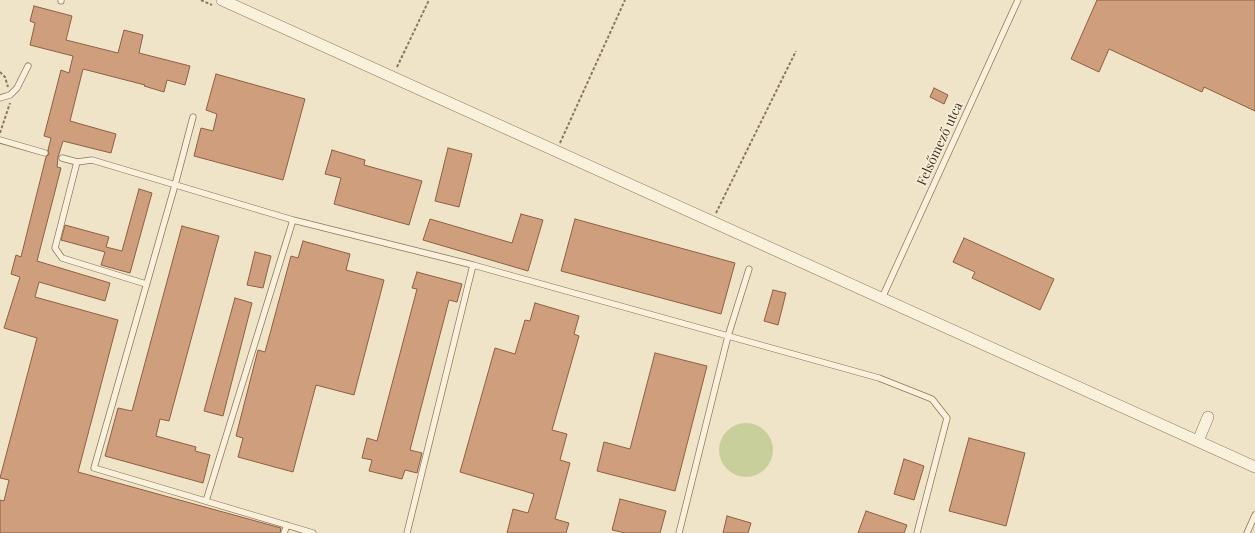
<!DOCTYPE html>
<html>
<head>
<meta charset="utf-8">
<style>
  body { margin:0 }
  canvas { display:block; background:#f0e4c8 }
</style>
</head>
<body>
<canvas width="1255" height="533"></canvas>
<script>
const g = document.querySelector('canvas').getContext('2d');
g.lineJoin = 'round';
function fillPath(path, color) { g.fillStyle = color; g.fill(path, 'evenodd'); }
const shape = rows => new Path2D(rows.map(r => 'M' + r).join(''));
function strokePath(path, color, width, dash) { g.strokeStyle = color; g.lineWidth = width; g.lineCap = dash ? 'butt' : 'round'; g.setLineDash(dash || []); g.stroke(path); }
function drawText(font, color, halo, rows, align = 'center') {
  g.font = font + ' "Playfair Display",serif'; g.lineWidth = 3.5; g.setLineDash([]); g.textBaseline = 'middle'; g.strokeStyle = halo; g.fillStyle = color; for (const [text, x, y, turn = 0] of rows) {
    g.save(); g.translate(x, y); g.rotate((+turn || 0) * Math.PI / 180); g.textAlign = isNaN(turn) ? turn : align; if (halo) g.strokeText(text, 0, 0); g.fillText(text, 0, 0); g.restore();
  }
}
fillPath(shape([
  '719 450a27 27 0 1 1 54 0a27 27 0 1 1-54 0Z'
]), '#c9cf9b');
const building = shape([
  [1097,0,1255,0,1255,111,1204,87,1202,92,1109,49,1099,72,1071,59,1097,0],
  [34,6,72,16,66,40,118,53,124,30,143,35,139,53,190,66,185,85,167,80,164,92,144,86,145,85,83,69,70,121,116,134,111,153,63,141,58,157,57,167,61,168,37,261,110,283,105,301,39,282,35,297,118,320,78,472,281,528,280,533,0,533,0,500,4,501,9,480,0,478,37,338,4,328,20,277,11,274,16,255,21,257,46,157,49,154,48,150,51,138,44,136,61,70,69,73,73,56,30,45,35,23,30,21,34,6],
  [216,74,305,99,283,180,194,156,201,128,213,131,217,114,206,110,216,74],
  [934,88,948,95,944,104,930,97,934,88],
  [448,148,472,154,459,207,435,201,448,148],
  [332,150,365,160,364,165,422,181,409,225,334,204,341,178,325,174,332,150],
  [139,189,152,193,130,273,101,265,105,252,61,240,65,225,109,237,106,247,122,251,139,189],
  [521,214,543,220,528,271,423,240,430,219,512,243,521,214],
  [575,219,735,263,721,314,561,271,575,219],
  [182,226,219,236,169,421,160,419,156,436,196,447,195,451,210,455,203,483,105,456,118,408,132,411,182,226],
  [964,238,1054,279,1040,310,972,278,975,272,953,262,964,238],
  [303,241,350,254,346,270,384,280,354,395,316,385,293,472,238,457,243,438,236,436,258,350,265,352,291,256,298,258,303,241],
  [255,252,271,256,263,288,247,285,255,252],
  [417,272,462,284,457,302,449,300,410,450,422,453,417,473,405,470,402,479,369,471,372,460,362,458,367,438,377,441,417,289,412,288,417,272],
  [773,290,786,293,778,325,764,321,773,290],
  [235,298,252,303,223,416,204,411,235,298],
  [535,303,579,316,574,334,579,336,552,430,567,434,560,460,570,463,555,519,569,523,566,533,507,533,513,509,528,513,534,494,460,472,495,348,515,354,525,320,530,321,535,303],
  [655,353,707,366,675,491,597,471,604,442,630,449,655,353],
  [969,438,1025,453,1006,526,949,511,969,438],
  [904,459,924,466,914,500,894,494,904,459],
  [620,499,666,511,660,533,625,533,612,530,620,499],
  [866,511,907,525,904,533,858,533,866,511],
  [727,516,751,523,748,533,723,533,727,516]
]);
fillPath(building, '#cf9f7d');
strokePath(building, '#8d5f41', 1);
const service = shape([
  [61,1,61,0],
  [0,98,10,95,17,88,28,66],
  [193,117,175,185,94,468,313,533],
  [0,140,45,153],
  [62,158,77,162],
  [146,284,62,258,55,248,77,162,92,160,293,220,473,265,879,378,932,399,947,418,917,533],
  [882,298,1018,0],
  [206,501,293,220],
  [284,533,287,525],
  [407,533,473,265],
  [679,533,728,336,749,269],
  [1247,533,1255,515]
]);
const minor = shape([
  [222,0,1255,467],
  [1198,441,1208,417]
]);
strokePath(service, '#8d765c', 7);
strokePath(minor, '#8d765c', 12);
strokePath(shape([
  [201,0,212,5],
  [397,67,429,0],
  [0,72,5,77,8,87],
  [0,133,10,103],
  [560,143,625,0],
  [716,213,796,51]
]), '#8d765c', 2, [3, 2]);
strokePath(service, '#faf1dc', 5.5);
strokePath(minor, '#faf1dc', 11);
drawText('13px', '#3d2e20', '#f7eed8', [
  ["Felsőmező utca",940,144,-65]
]);
</script>
</body>
</html>
